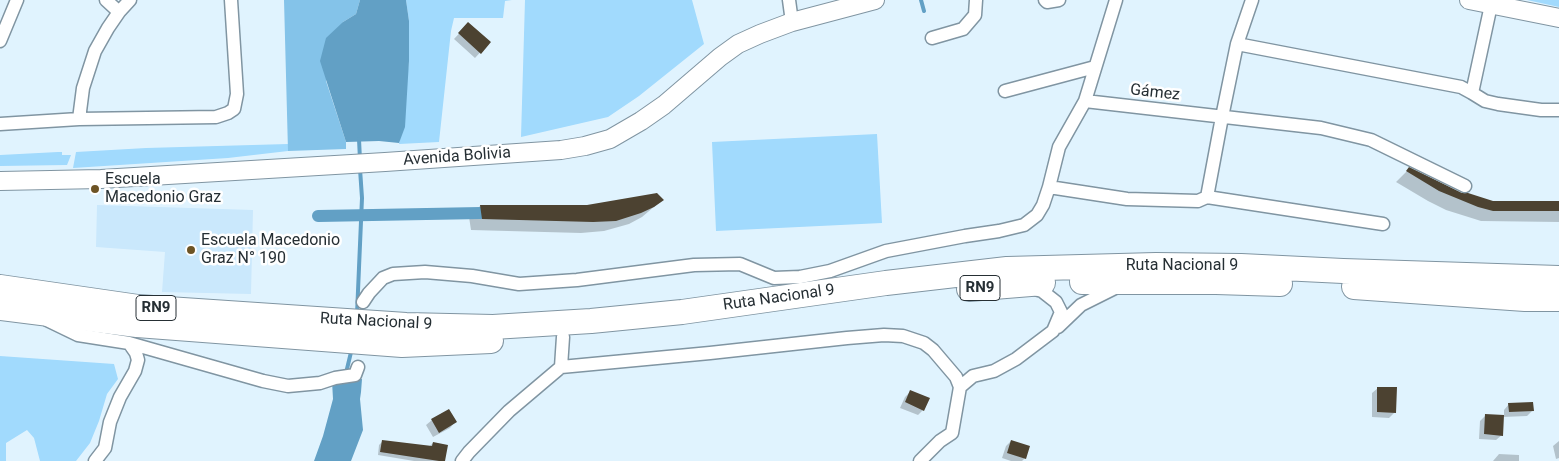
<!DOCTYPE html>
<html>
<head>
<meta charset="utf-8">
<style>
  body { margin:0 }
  canvas { display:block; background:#e0f3fe }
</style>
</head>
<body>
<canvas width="1559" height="461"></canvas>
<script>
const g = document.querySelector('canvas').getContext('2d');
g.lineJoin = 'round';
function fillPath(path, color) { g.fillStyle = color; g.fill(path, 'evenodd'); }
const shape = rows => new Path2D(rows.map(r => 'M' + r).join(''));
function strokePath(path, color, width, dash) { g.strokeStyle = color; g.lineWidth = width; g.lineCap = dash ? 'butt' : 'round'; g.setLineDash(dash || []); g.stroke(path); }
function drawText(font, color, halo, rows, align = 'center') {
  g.font = font + ' Roboto,sans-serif'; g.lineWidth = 5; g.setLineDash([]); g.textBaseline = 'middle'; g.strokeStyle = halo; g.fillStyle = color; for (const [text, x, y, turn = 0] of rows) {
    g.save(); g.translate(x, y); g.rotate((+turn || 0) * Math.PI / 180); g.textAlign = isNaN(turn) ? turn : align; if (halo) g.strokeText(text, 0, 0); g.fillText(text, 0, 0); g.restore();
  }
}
fillPath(shape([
  [97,205,253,210,251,294,162,292,165,252,96,247]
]), '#cae8fc');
fillPath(shape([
  [406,0,512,0,505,1,503,18,454,18,451,31,439,142,399,144,409,61,409,21],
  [525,0,692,0,704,44,639,96,608,117,521,137],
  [1527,0,1559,0,1559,7],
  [877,134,882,223,716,231,712,142],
  [288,144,288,151,228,158,73,168,76,152,146,148],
  [58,152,62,152,62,155,71,155,67,165,0,166,0,155],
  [0,356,114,364,118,379,107,394,99,421,90,443,76,461,40,461,34,438,27,430,6,443,6,461,0,461]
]), '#a1dafd');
fillPath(shape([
  [284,0,360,0,356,14,343,22,326,81,346,142,346,149,288,151]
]), '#84c3e9');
fillPath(shape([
  [360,0,406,0,409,21,409,61,405,127,399,143,379,141,346,142,320,61,326,38,343,22,356,14],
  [362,379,361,392,360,399,363,430,351,461,314,461,323,436,333,399,332,381]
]), '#62a0c5');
fillPath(shape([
  [468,24,489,43,475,58,454,39],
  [1409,169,1461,195,1493,202,1559,202,1559,222,1481,221,1446,210,1428,201,1396,182],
  [662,200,642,217,629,224,604,231,581,233,471,230,469,217,480,206,587,206],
  [1378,388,1395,412,1389,418,1372,417,1372,393],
  [910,392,923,410,918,415,900,408,905,397],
  [1509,404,1532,411,1527,416,1503,417,1502,435,1496,440,1479,439,1480,421,1486,415,1504,416,1504,410],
  [432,420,455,422,450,428,433,437,426,425],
  [383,441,429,447,433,443,444,461,414,461,378,455,379,445],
  [1011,441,1025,458,1022,461,1011,461,1002,458,1006,446],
  [1559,441,1559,458,1556,459,1553,446],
  [1499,454,1519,455,1519,461,1493,461]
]), '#0003');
strokePath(shape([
  [921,0,924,11],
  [359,139,360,160],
  [357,314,362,198,360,169],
  [346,373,352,348]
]), '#62a0c5', 4);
strokePath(shape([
  [318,216,481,213]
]), '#62a0c5', 12);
fillPath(shape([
  [468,22,491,42,481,54,458,33],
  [1409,167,1462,193,1468,193,1493,201,1559,201,1559,211,1493,211,1478,207,1439,191,1406,171],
  [657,193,664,200,654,207,641,213,616,221,593,222,482,219,480,205,587,205],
  [1377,387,1397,387,1396,413,1377,412],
  [910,390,930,398,924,411,905,402],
  [1533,402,1534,411,1509,412,1508,403],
  [449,409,457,422,439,433,431,419],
  [1485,414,1504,415,1503,436,1484,434],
  [382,440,432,446,433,442,448,445,445,461,439,461,380,452],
  [1011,440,1030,446,1026,459,1007,453]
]), '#4c4231');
const street = shape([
  [106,0,119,12],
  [789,0,792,22],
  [1045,0,1047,2,1059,0],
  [1491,5,1472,93,1485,101,1498,104,1541,110,1559,110],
  [932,38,963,29,975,15,976,0],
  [0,41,17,0],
  [1237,44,1461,87,1472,93],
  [1005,91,1095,67],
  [1085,101,1321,128,1371,140,1465,186],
  [79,119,83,88,95,51,108,28,119,12,130,0],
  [0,124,79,119,216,117,228,113,234,109,237,94,231,0],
  [1049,187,1127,199,1198,201,1207,197,1222,117,1237,44,1252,0],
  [1207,197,1383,224],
  [363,302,369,293,383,278,393,274,425,272,472,276,519,284,577,280,694,265,740,264,774,278,800,277,830,271,886,251,965,236,999,231,1024,225,1037,215,1043,205,1049,187,1059,147,1085,101,1116,0],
  [47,320,78,335,129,343,263,381,288,386,320,383,335,378,355,375,358,367],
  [1058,327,1081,305,1117,287],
  [561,367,710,353,847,338,884,335,903,336,924,343,933,350,956,377,960,387,952,433,940,441,920,461],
  [960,387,973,376,994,371,1016,359,1053,331,1061,312,1056,302,1042,291,1031,288],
  [95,461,105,448,110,422,120,397,135,371,138,360,136,353,129,343],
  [462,461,469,452,509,411,561,367,563,337]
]);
const secondary = shape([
  [1469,0,1559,18],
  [0,181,101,179,385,162,561,150,585,146,610,139,641,121,664,105,720,57,738,44,760,34,792,22,875,0]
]);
const highway = shape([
  [1082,282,1216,282,1280,284],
  [0,287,138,307,406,325,493,327,591,321,682,312,886,283,1007,269,1156,265,1241,266,1343,271,1559,278],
  [1354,287,1525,299,1559,299],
  [969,289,1043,283],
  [0,308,137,325,402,345,491,341]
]);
strokePath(street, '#8095a2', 15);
strokePath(secondary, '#8095a2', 20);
strokePath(highway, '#8095a2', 26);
strokePath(street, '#fff', 12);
strokePath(secondary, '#fff', 18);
strokePath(highway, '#fff', 24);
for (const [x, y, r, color] of [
  [95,189,5,"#6d5425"],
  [191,250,5,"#6d5425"]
]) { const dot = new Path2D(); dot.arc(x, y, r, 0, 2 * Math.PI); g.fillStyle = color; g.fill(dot); strokePath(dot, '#fff', 2); }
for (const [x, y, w] of [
  [980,288,40],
  [156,308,40]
]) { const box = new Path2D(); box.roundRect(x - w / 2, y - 12.5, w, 25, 4); g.fillStyle = '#fff'; g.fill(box); strokePath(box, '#262f34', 1); }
drawText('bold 15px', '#262f34', null, [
  ["RN9",980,288],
  ["RN9",156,308]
]);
drawText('16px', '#262f34', '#fff', [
  ["Gámez",1155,93,6],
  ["Avenida Bolivia",457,157,-4],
  ["Ruta Nacional 9",1182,266],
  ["Ruta Nacional 9",779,298,-8],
  ["Ruta Nacional 9",376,322,3]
]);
drawText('16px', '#262f34', '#fff', [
  ["Escuela",105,180],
  ["Macedonio Graz",105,198],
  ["Escuela Macedonio",201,241],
  ["Graz N° 190",201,259]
], 'left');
</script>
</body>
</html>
